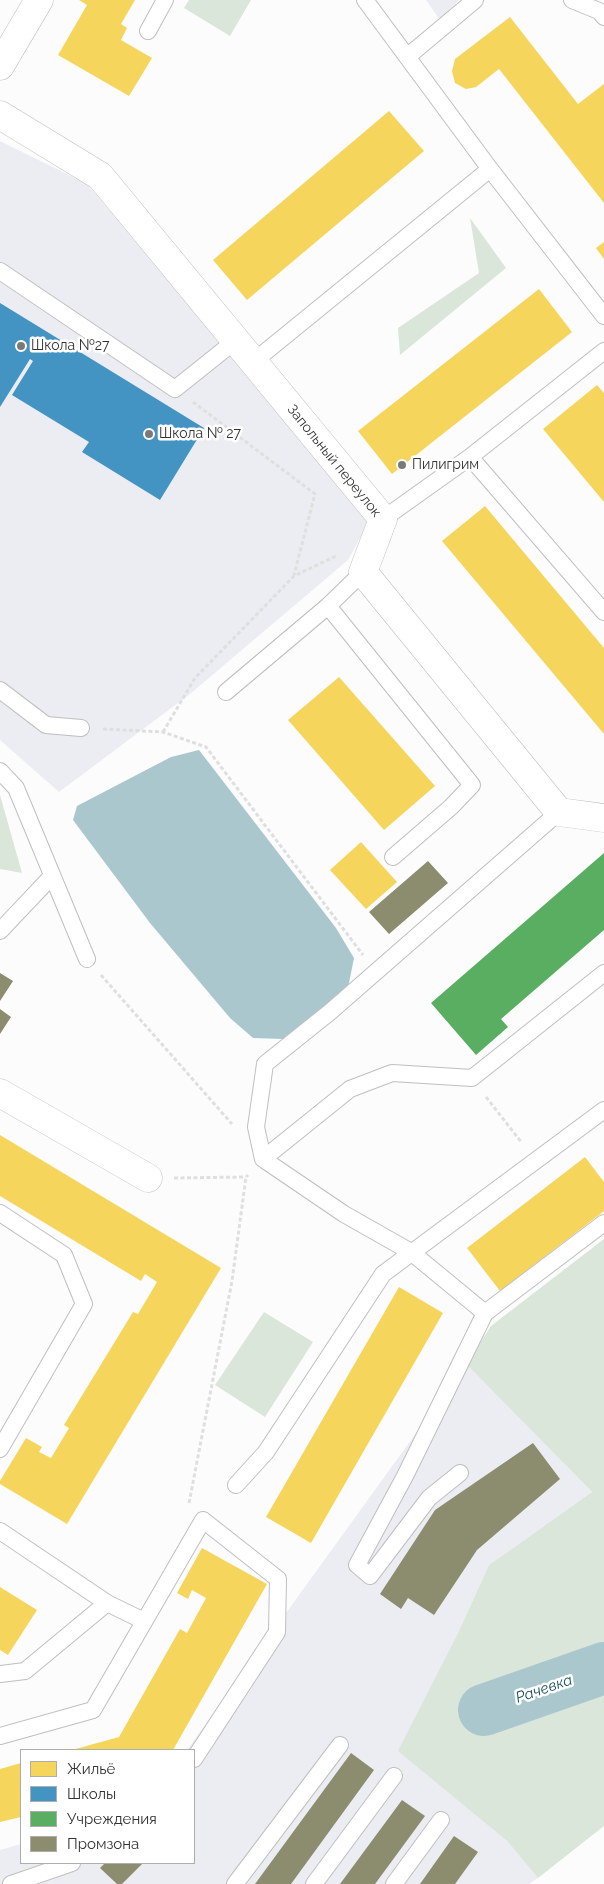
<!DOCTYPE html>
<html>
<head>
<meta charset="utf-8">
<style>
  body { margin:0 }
  #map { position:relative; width:604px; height:1884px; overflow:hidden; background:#fcfcfc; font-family:Raleway,sans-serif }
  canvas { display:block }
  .legend { position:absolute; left:20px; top:1749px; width:175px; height:115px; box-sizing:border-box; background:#fff; border:1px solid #adadae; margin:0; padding:6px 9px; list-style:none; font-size:15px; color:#333334 }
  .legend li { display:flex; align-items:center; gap:10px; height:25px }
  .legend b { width:25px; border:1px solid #adadae }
</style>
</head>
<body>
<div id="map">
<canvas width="604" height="1884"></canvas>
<ul class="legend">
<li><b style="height:14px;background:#f6d55c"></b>Жильё</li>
<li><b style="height:14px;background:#4393c3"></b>Школы</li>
<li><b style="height:14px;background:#5aae61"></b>Учреждения</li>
<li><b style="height:14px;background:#8c8c6e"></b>Промзона</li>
</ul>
</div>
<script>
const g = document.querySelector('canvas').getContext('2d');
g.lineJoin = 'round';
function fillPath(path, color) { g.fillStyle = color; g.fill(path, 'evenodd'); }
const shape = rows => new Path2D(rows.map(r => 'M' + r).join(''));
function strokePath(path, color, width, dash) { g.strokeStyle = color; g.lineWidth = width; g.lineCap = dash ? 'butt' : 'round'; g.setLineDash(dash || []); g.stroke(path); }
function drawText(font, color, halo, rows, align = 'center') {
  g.font = font + ' Raleway,sans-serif'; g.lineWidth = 5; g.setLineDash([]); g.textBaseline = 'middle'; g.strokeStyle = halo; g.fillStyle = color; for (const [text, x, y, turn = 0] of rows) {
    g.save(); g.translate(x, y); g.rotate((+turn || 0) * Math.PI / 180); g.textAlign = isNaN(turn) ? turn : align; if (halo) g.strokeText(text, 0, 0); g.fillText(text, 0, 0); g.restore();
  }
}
fillPath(shape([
  [426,0,459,0,440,20],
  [0,141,87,184,370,520,348,560,190,694,59,792,0,740],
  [466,1364,592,1492,489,1565,458,1633,399,1751,507,1841,538,1878,529,1884,0,1884,0,1850,21,1844,21,1863,194,1863,194,1750,187,1750]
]), '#ebedf2');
fillPath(shape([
  [189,0,251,0,230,36,184,8],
  [470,218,506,268,400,355,398,328,479,273],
  [0,795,22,873,0,869],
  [604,1239,604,1826,538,1878,507,1841,398,1751,458,1633,489,1565,592,1492,466,1364,491,1326],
  [264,1312,313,1342,265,1417,215,1385]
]), '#dae6d9');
fillPath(shape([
  [199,750,336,928,354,958,348,988,283,1039,253,1038,230,1018,150,923,73,820,77,806,171,757]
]), '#abc7ce');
fillPath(shape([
  [79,0,135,0,121,24,127,28,121,40,152,58,129,96,58,55,87,5],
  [510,17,578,104,604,84,604,203,499,69,476,87,466,89,455,83,452,71,455,59],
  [389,111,424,151,247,300,213,260],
  [604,242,604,259,596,248],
  [539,289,572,332,392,474,358,431],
  [597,385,604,393,604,502,543,429],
  [485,506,604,648,604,734,442,541],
  [339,677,435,786,384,830,288,720],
  [361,842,397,882,366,909,330,870],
  [0,1135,221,1268,67,1524,0,1484,0,1481,26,1438,42,1447,39,1452,51,1458,69,1428,64,1425,133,1312,138,1314,157,1282,145,1274,141,1281,0,1196],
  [585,1157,604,1182,604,1211,500,1291,467,1248],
  [399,1287,443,1313,311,1543,266,1517],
  [202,1548,267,1584,173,1750,72,1750,119,1737,180,1629,187,1633,206,1598,192,1590,188,1599,177,1593],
  [0,1587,37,1610,8,1655,0,1650],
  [21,1763,21,1817,0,1822,0,1769]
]), '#f6d55c');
fillPath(shape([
  [0,303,204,428,160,500,82,452,89,442,12,395,33,361,30,359,0,407]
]), '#4393c3');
fillPath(shape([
  [604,853,604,930,501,1019,508,1027,476,1055,431,1003]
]), '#5aae61');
fillPath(shape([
  [428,861,448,883,389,934,369,912],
  [0,973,13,981,0,1001],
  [0,1009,11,1017,0,1034],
  [533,1443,560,1479,477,1550,434,1615,408,1598,401,1609,380,1594,435,1510],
  [351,1753,374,1770,291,1884,255,1884],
  [402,1800,425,1816,375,1884,340,1884],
  [454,1836,478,1852,455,1884,420,1884],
  [105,1863,143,1863,122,1884,117,1884,100,1868]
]), '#8c8c6e');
strokePath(shape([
  [484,1710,604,1668]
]), '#abc7ce', 52);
const lane = shape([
  [365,0,490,169,604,316],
  [572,0,599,11,604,17],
  [148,31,165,0],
  [407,57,475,0],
  [0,271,175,389,235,341],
  [253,362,490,169],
  [470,457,604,612],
  [383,519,470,457,604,351],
  [363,572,328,606,472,785,451,807,393,857],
  [0,690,46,725,81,728],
  [226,692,328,606],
  [0,771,16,788,87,959],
  [0,931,52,876],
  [263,1159,350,1089,392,1073,472,1078,604,973],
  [0,1213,64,1255,84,1304,0,1449],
  [485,1313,411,1252,344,1214,263,1159,256,1127,265,1064,330,1012,559,812],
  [460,1473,429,1498,370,1576,357,1565,405,1476,485,1313,604,1223],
  [236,1485,266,1452,383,1274,604,1110],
  [0,1531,107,1603,144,1621],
  [0,1674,25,1671,107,1603],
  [0,1736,93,1710,203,1520,278,1579,277,1632,194,1759],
  [11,1884,72,1863],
  [235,1884,340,1745],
  [314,1884,394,1776],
  [394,1884,441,1820]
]);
const street = shape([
  [0,115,100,176,383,519,363,572,559,812,604,818],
  [0,1093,148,1178]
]);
const secondary = shape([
  [0,66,39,0]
]);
strokePath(lane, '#bfbfbf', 18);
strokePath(street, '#bfbfbf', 29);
strokePath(secondary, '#bfbfbf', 29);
strokePath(shape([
  [193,402,315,494,294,575],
  [103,729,163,732,206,747,363,955],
  [163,732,195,678,294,576,338,555],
  [101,975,232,1124],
  [486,1097,522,1143],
  [174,1178,246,1177],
  [189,1503,232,1281,246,1177,248,1175]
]), '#dfdfe0', 3, [4, 2.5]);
strokePath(lane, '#fff', 16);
strokePath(street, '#fff', 28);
strokePath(secondary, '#fff', 28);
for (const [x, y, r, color] of [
  [21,346,5,"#79797a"],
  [149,434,5,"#79797a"],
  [402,465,5,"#79797a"]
]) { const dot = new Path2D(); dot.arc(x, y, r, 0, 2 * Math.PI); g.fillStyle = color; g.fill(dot); strokePath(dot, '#fff', 2); }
drawText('14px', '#333334', '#fff', [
  ["Школа №27",31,346],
  ["Школа № 27",159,434],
  ["Пилигрим",412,465]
], 'left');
drawText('14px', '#333334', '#fff', [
  ["Запольный переулок",334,461,51]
]);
drawText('italic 15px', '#164f5b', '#fff', [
  ["Рачевка",544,1689,-19]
]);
</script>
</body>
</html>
